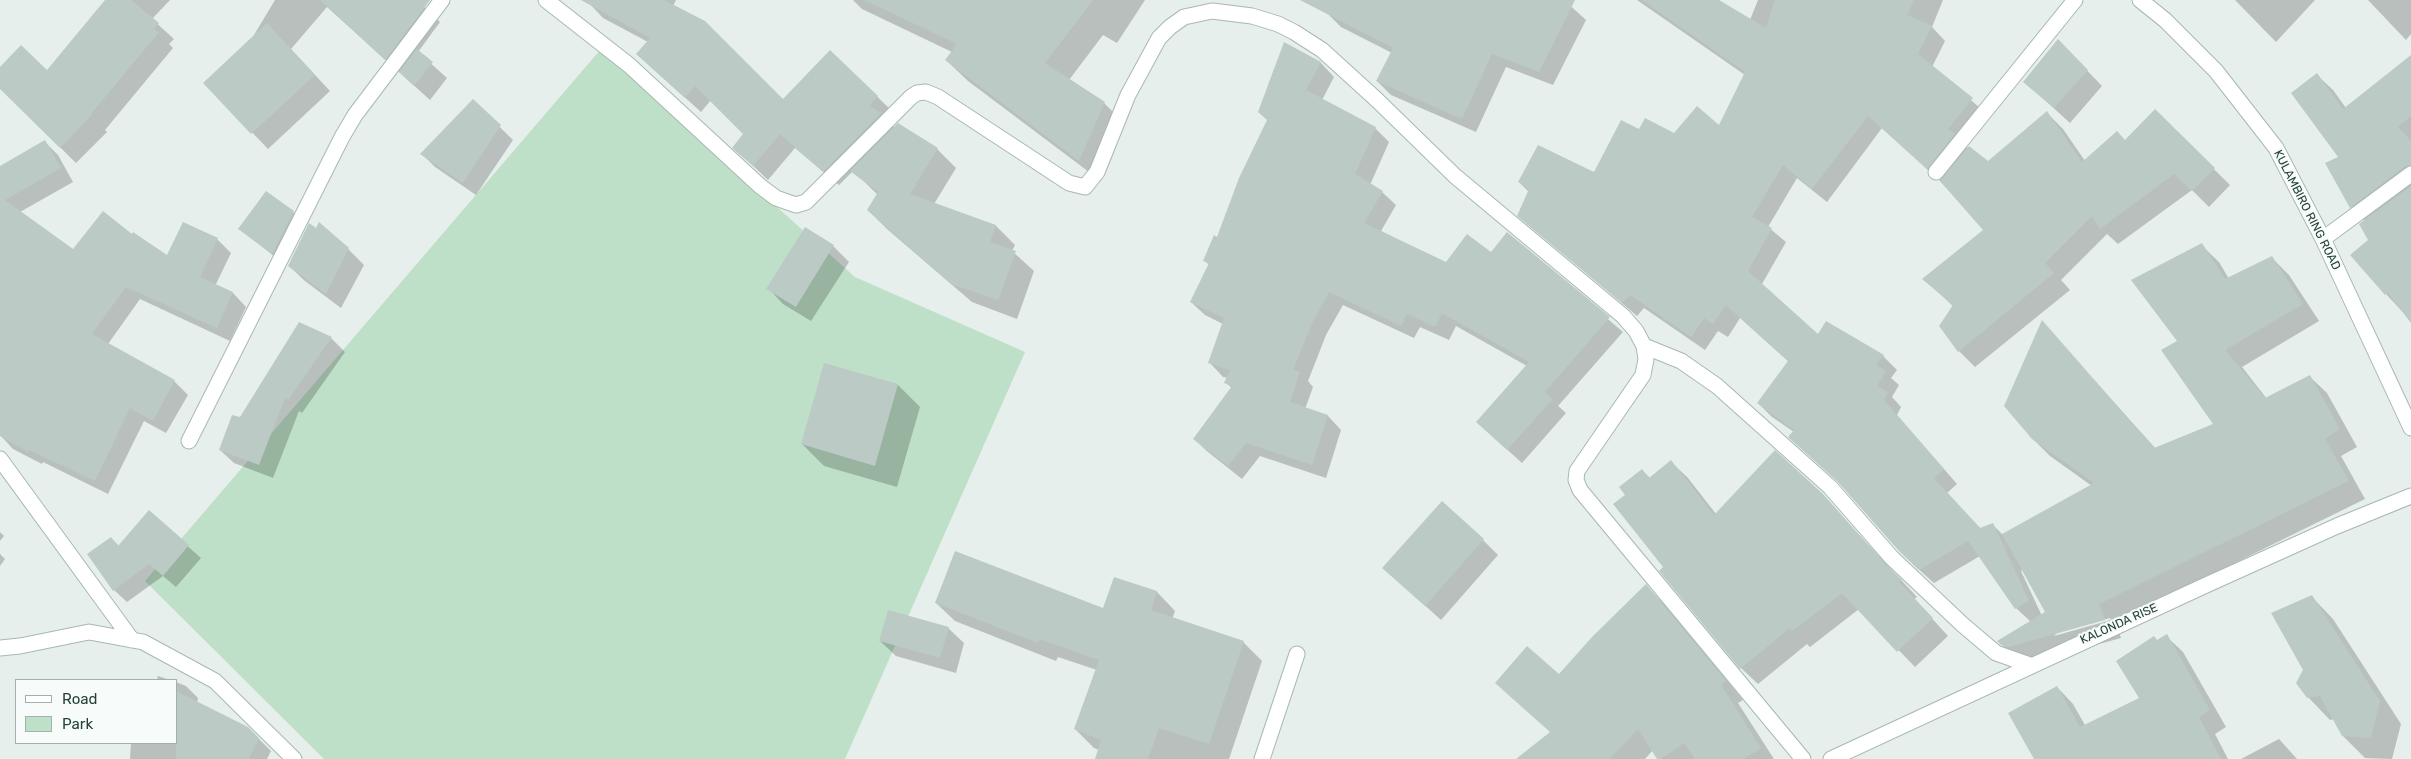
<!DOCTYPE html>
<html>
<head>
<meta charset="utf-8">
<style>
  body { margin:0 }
  #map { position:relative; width:2411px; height:759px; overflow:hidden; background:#e6efeb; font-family:Rubik,sans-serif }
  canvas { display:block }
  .legend { position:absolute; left:15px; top:679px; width:162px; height:65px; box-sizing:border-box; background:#f7fbf9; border:1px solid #a3b1ad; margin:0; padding:6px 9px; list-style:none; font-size:15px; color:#24423a }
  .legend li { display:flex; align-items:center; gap:10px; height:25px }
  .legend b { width:25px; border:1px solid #a3b1ad }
</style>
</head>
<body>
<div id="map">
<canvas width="2411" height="759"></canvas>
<ul class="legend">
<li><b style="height:6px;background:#fff"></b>Road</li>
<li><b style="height:14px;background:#bfe0c8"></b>Park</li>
</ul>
</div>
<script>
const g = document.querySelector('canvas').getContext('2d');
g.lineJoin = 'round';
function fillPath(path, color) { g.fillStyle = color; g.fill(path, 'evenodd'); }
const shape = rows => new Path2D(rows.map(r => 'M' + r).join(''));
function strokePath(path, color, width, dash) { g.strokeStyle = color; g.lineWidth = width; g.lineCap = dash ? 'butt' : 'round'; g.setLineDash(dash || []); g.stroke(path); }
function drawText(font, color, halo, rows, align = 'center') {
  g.font = font + ' Rubik,sans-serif'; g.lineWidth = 4.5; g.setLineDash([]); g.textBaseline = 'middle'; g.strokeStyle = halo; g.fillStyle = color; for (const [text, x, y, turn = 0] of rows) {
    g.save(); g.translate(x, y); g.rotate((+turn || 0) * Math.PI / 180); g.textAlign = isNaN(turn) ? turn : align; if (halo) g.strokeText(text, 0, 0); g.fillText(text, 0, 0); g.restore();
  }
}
fillPath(shape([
  [601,49,855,277,1025,352,845,759,324,759,145,581]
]), '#bfe0c8');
fillPath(shape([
  [107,0,170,0,152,19,174,39,169,44,173,48,105,130,107,132,76,163,0,88,0,69,47,72],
  [275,0,417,0,440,22,418,52,447,78,430,100,327,7,291,49,330,91,268,149,205,83,251,40],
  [590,0,676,0,673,6,783,101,831,52,892,111,885,119,895,128,937,149,956,168,934,204,996,226,1015,245,1012,251,1034,271,1017,319,972,302,887,229,868,210,878,195,853,171,839,185,795,148,768,180,749,162,745,134,711,100,701,112,637,54,648,42,603,18,589,3],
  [853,0,1145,0,1117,43,1103,35,1069,80,1104,103,1125,124,1101,181,968,81,946,60,952,52,862,9],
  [1332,0,1564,0,1586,20,1553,85,1506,67,1476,132,1391,95,1377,81,1392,53,1341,27,1327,13],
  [1637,0,1717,0,1750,20,1758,0,1943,0,1932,27,1945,41,1932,67,1986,113,1961,143,1988,163,2047,113,2063,129,2085,161,2126,141,2155,111,2230,185,2209,207,2192,190,2118,244,2107,234,2061,280,2070,290,1975,367,1959,351,1954,307,1924,279,1985,230,1940,181,1882,128,1827,202,1797,178,1768,227,1786,242,1762,284,1818,336,1826,323,1883,356,1897,370,1891,378,1899,385,1892,397,1901,407,1897,415,1957,484,1947,493,1981,529,1992,524,2003,535,2092,486,2050,456,2032,438,2042,322,2156,449,2215,424,2179,342,2201,245,2219,262,2229,279,2272,258,2289,275,2319,321,2242,367,2267,399,2309,376,2327,393,2357,447,2341,456,2365,499,2115,622,2121,638,2027,664,2016,659,1999,642,2031,622,2016,608,1980,556,1934,583,1914,565,1794,432,1772,417,1758,403,1789,362,1740,318,1728,337,1718,331,1705,350,1644,308,1637,316,1519,215,1529,192,1519,182,1594,174,1640,131,1674,135,1720,127,1745,75],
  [2023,570,2047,613,2042,616,2021,571],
  [2110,618,2111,620,2054,636,2058,632],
  [2235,0,2315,0,2276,42],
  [2368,0,2411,0,2411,34,2406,40],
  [1285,44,1321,63,1334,77,1322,100,1375,128,1389,142,1370,185,1382,192,1396,205,1381,231,1446,264,1491,254,1507,233,1623,332,1558,406,1566,413,1522,463,1491,435,1527,366,1456,326,1449,340,1420,327,1414,338,1343,305,1326,335,1308,381,1313,387,1305,409,1328,416,1341,430,1326,478,1260,456,1242,479,1208,452,1194,439,1232,388,1226,383,1228,378,1223,377,1210,363,1223,324,1205,315,1191,302,1209,265,1205,261,1218,238,1268,121],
  [2073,56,2102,86,2070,123,2025,82],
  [2411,66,2411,321,2386,294,2365,221,2351,207,2317,75,2333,90,2346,108],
  [473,101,513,140,476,195,435,167,422,154],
  [44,141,58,155,73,182,20,212,73,251,132,235,168,257,217,239,231,253,215,286,233,293,246,307,230,341,140,299,108,344,174,381,188,395,166,433,144,421,108,494,43,462,42,464,13,449,0,435,0,167],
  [293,212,301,220,280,261,240,229],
  [833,246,849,262,811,321,783,304,768,288],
  [348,249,364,265,341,308,305,281,289,266],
  [331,338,345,352,302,413,299,411,273,478,234,463,220,450,241,419],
  [825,365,898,385,920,407,897,487,824,466,802,444],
  [1671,462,1688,478,1716,514,1822,495,1917,597,1914,599,1948,636,1915,667,1859,609,1810,647,1807,644,1758,684,1741,668,1661,571,1665,567,1627,495,1642,470,1651,479],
  [149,512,201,558,176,587,163,576,127,602,114,590,89,554,111,538,120,547],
  [0,532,4,536,0,541],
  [1483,540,1498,555,1441,620,1400,583],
  [0,554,5,559,0,566],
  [1114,578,1157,592,1175,611,1172,619,1243,642,1262,661,1229,759,1096,759,1099,750,1094,748,1075,729,1097,670,1058,657,1056,661,955,621,936,603,1104,610],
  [1646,586,1664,604,1743,700,1738,703,1774,759,1658,759,1653,750,1645,759,1605,759,1559,675],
  [2312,597,2333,619,2401,724,2392,759,2365,758,2343,736,2334,719,2330,720,2308,697,2304,670],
  [948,628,964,643,956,673,896,656,880,641],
  [2166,636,2183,652,2226,727,2215,734,2228,759,2035,759,2057,687,2073,704,2085,725,2141,698,2158,641],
  [158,676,170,680,157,680],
  [176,682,186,686,198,698,197,703,248,728,271,751,267,759,130,759,131,743,176,743],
  [2279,739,2297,759,2241,759]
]), '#0003');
fillPath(shape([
  [105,0,131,0,159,23,154,29,159,32,91,114,92,115,60,148,0,89,0,67,21,45,47,70],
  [320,0,430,0,385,60],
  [581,0,664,0,705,21,783,99,830,50,878,96,869,106,881,113,823,172,780,134,753,166,732,148,743,134,695,86,685,98,636,54,650,38],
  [864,0,1093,0,1045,63,1105,102,1079,161,945,60,957,44],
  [1300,0,1575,0,1539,72,1492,54,1462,119,1376,81,1393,48],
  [1642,0,1719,0,1766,28,1775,0,1914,0,1907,15,1932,26,1918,54,1973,98,1948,129,1955,134,1927,169,1868,116,1812,189,1783,165,1752,217,1772,228,1748,271,1818,334,1826,321,1884,355,1876,365,1886,371,1877,386,1888,392,1884,400,1944,469,1934,478,1980,528,1993,523,2029,601,2015,609,1968,541,1919,570,1899,551,1837,481,1788,437,1794,430,1757,403,1788,361,1726,305,1713,324,1704,318,1691,337,1630,295,1622,303,1517,216,1529,189,1518,182,1538,145,1594,172,1621,120,1639,129,1645,118,1674,133,1697,106,1719,125,1745,72],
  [267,23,315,75,251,134,203,83],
  [2058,39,2088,70,2054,108,2023,82],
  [1284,42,1321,62,1306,90,1376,127,1355,174,1383,191,1364,223,1446,262,1467,234,1491,252,1507,232,1610,317,1545,392,1553,399,1507,450,1476,422,1529,362,1442,313,1435,327,1407,314,1401,326,1329,292,1313,321,1293,370,1300,372,1290,402,1328,415,1312,465,1246,443,1228,466,1193,439,1232,386,1224,383,1230,370,1208,363,1224,318,1190,302,1209,263,1203,261,1214,235,1217,237,1239,178,1267,120,1258,112],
  [417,49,433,62,414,86,399,72],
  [2411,55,2411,116,2398,127,2411,141,2411,165,2405,166,2350,208,2325,163,2338,157,2291,93,2317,73,2343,109],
  [473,99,501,125,463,183,420,154],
  [2155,109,2215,168,2192,191,2174,174,2100,229,2092,216,2045,263,2054,273,1958,352,1939,326,1953,305,1922,279,1983,230,1940,181,1969,146,1988,161,2047,111,2082,162,2117,131,2125,140],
  [898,123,938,148,910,194,996,225,990,242,1016,251,998,300,951,284,867,210,878,192,850,171],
  [45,140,61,168,5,200,73,249,103,211,132,234,133,232,167,255,183,222,218,238,200,277,233,292,217,328,126,287,92,334,175,380,153,421,130,408,95,481,29,450,28,452,0,436,0,166],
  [2411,186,2411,323,2388,293,2385,295,2350,255,2368,240,2359,224],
  [266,191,294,211,272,254,238,229],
  [319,222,349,248,326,294,288,266,309,223,316,228],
  [805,227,834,245,796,307,766,289],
  [2202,243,2225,279,2272,256,2303,304,2225,350,2265,398,2310,375,2340,429,2325,439,2349,481,2099,604,2105,620,2008,647,2001,645,1997,641,2045,612,2002,534,2094,483,2032,439,2004,406,2042,320,2154,448,2213,424,2161,350,2177,341,2131,280],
  [299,322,332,337,288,400,285,398,259,465,219,450,232,415,240,417],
  [824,363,898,384,875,466,801,444],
  [1775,450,1823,494,1885,564,1902,580,1899,582,1933,618,1897,652,1842,593,1792,631,1790,628,1740,669,1659,571,1663,567,1613,504,1625,495,1619,487,1642,469,1649,478,1671,460,1714,515],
  [1442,501,1484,539,1425,606,1382,568],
  [149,510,189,545,163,576,149,564,113,591,87,554,111,537,118,546],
  [955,551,1103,608,1114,577,1157,591,1151,610,1244,641,1209,744,1159,728,1148,759,1095,759,1101,740,1074,729,1099,660,1039,639,1038,643,935,603],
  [1646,584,1726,681,1721,685,1761,748,1744,759,1695,759,1684,743,1661,759,1657,759,1638,729,1610,759,1516,759,1550,732,1495,683,1527,646,1559,674,1592,637],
  [2312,595,2380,701,2371,738,2342,736,2320,696,2307,698,2296,683,2303,670,2271,613],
  [888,610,949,627,940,658,879,641],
  [2167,634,2210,710,2199,717,2221,759,2034,759,2008,713,2057,686,2080,727,2139,698,2116,661,2154,636,2157,640],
  [176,691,248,727,259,738,249,759,176,759]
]), '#bbcac4');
const minor = shape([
  [546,0,629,65,760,186,776,198,796,205,806,202,911,97,917,93,926,92,938,97,1069,183,1085,187,1097,172,1128,95,1159,38,1170,27,1184,17,1212,11,1252,16,1278,24,1294,32,1322,50,1377,100,1455,176,1623,316,1636,331,1644,346,1646,359,1643,375,1577,471,1576,480,1580,490,1803,759],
  [2140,0,2165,20,2216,71,2276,148,2323,239,2411,428],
  [1936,172,2075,0],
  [2323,239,2411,174],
  [1644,346,1681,361,1717,386,1830,487,1892,558,1963,625,1996,653,2030,665],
  [189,441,342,137,355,115,442,0],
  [0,459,132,640],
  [0,648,20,646,89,632,143,642,215,681,294,759],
  [1262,759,1297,654],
  [1831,759,2204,586,2337,526,2411,496]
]);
strokePath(minor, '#a8b8b2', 17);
strokePath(minor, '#fff', 15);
drawText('12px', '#24423a', '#f7fbf9', [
  ["KULAMBIRO RING ROAD",2307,210,63],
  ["KALONDA RISE",2119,624,-24]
]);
</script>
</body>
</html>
